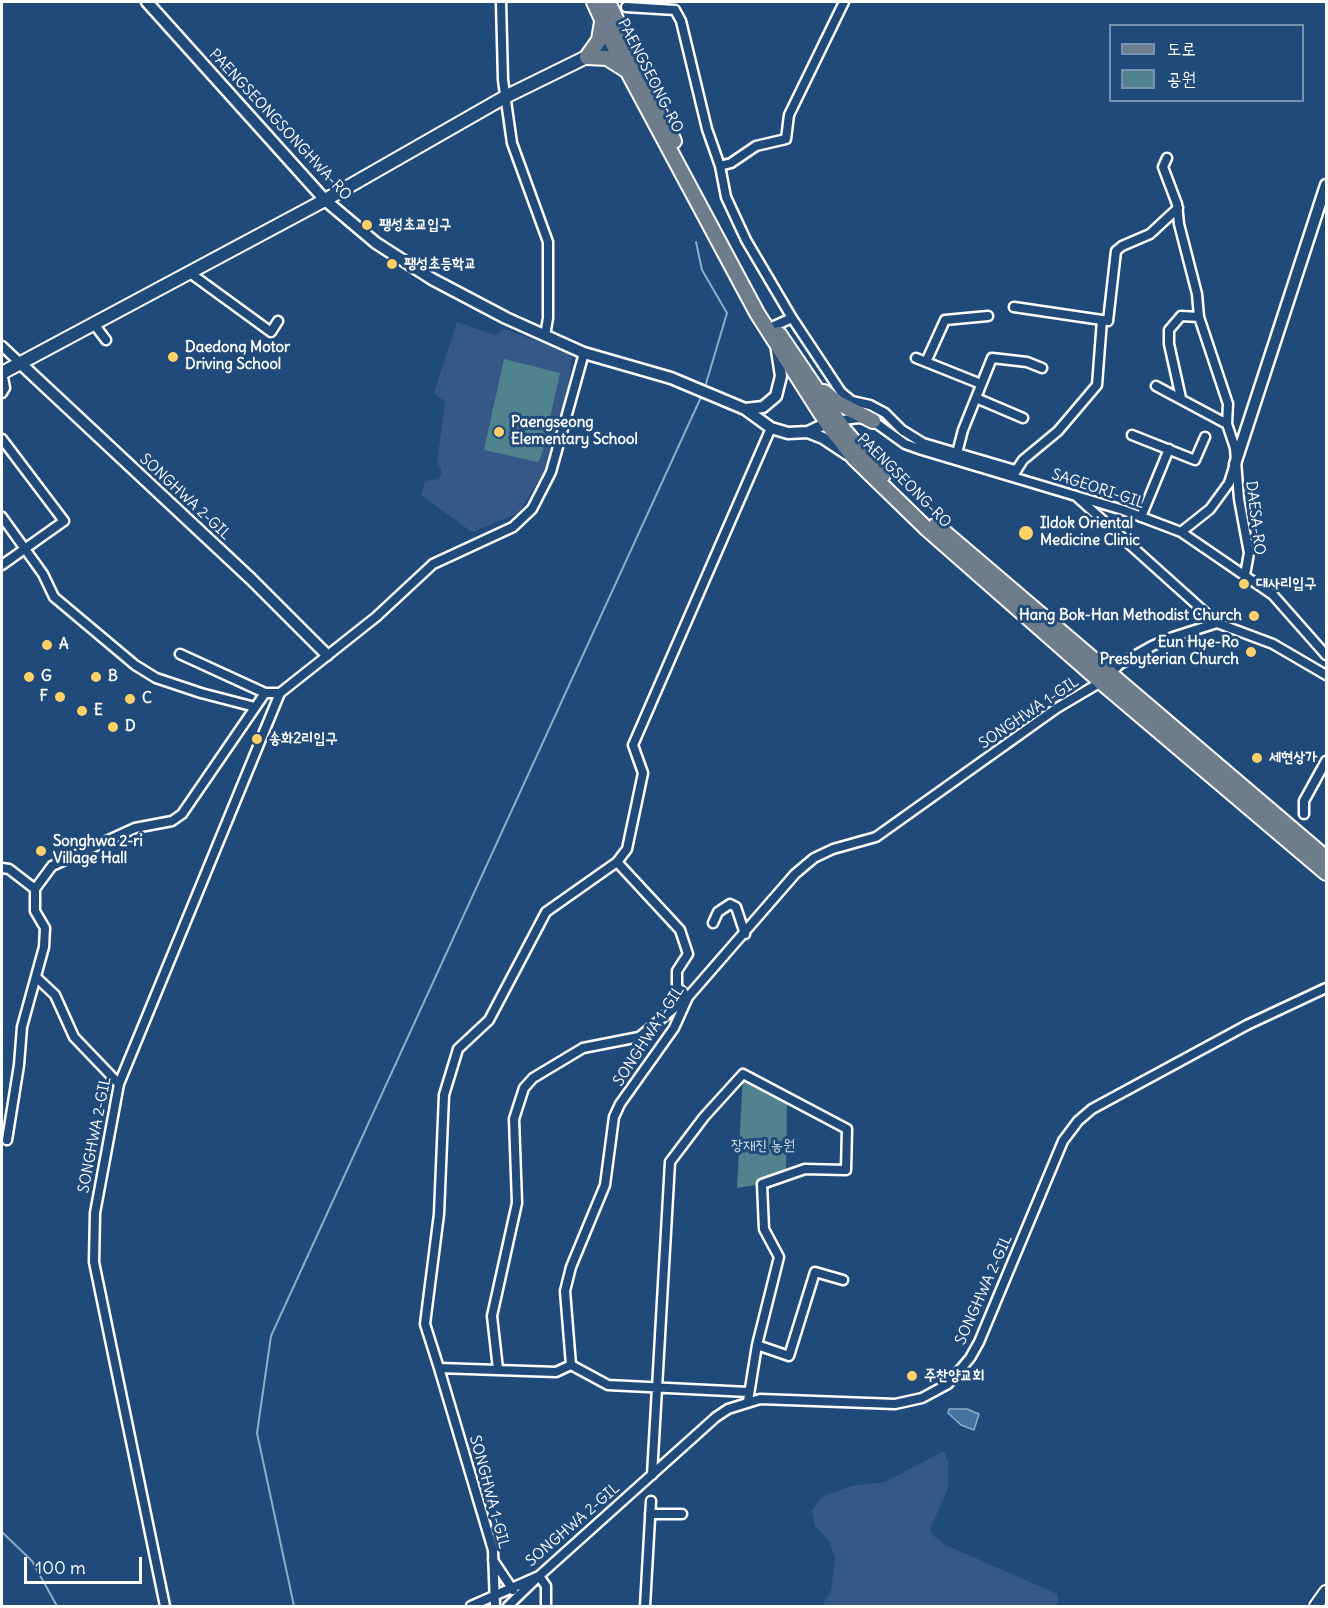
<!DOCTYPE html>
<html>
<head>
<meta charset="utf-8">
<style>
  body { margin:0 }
  #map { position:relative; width:1328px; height:1608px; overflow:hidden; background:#1f4a7a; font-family:Delius,"Poor Story",sans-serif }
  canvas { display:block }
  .frame { position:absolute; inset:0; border:3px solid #fff; pointer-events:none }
  .legend { position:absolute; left:1109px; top:24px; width:195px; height:78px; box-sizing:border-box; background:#1f4a7a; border:2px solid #7992af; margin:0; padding:8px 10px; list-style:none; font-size:18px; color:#fff }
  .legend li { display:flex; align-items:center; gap:12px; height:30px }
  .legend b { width:30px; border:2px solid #7992af }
  .scale { position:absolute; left:24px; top:1557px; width:118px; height:27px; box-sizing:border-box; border:3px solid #fff; border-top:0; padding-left:8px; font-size:18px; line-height:21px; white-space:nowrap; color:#fff; -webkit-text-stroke:4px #1f4a7a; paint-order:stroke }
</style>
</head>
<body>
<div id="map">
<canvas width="1328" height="1608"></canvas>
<div class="frame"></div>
<ul class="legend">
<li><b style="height:8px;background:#6d7d8c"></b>도로</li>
<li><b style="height:16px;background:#51838e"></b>공원</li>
</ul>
<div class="scale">100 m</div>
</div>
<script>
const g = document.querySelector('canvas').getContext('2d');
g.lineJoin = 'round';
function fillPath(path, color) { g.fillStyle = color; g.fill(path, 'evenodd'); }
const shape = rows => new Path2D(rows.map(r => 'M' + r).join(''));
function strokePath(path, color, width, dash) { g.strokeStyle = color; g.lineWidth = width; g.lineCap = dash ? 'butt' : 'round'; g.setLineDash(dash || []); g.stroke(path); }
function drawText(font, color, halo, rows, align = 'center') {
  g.font = font + ' Delius,"Poor Story",sans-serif'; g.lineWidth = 6; g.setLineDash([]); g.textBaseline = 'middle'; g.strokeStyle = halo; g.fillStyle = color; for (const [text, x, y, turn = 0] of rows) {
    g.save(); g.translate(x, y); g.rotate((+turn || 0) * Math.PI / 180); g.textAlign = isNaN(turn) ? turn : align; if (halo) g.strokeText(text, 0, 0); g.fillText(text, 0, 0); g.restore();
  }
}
fillPath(shape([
  [457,322,495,335,504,329,569,352,572,358,566,401,549,462,519,513,472,532,421,495,425,481,438,479,441,475,441,468,437,463,445,402,434,393],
  [944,1451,948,1463,948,1489,930,1529,932,1535,946,1545,1057,1594,1058,1602,1054,1606,822,1606,831,1591,835,1557,829,1541,815,1526,812,1511,821,1497,851,1486,885,1482]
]), '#365887');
fillPath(shape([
  [504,359,560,373,542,454,538,462,484,450],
  [743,1074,787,1098,786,1176,762,1184,737,1188]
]), '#51838e');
const water = shape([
  [949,1409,967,1409,979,1414,974,1430,961,1425,948,1413,949,1409]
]);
fillPath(water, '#4374a0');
strokePath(water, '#8eacc6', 1.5);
strokePath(shape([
  [87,2,104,2],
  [696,242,702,270,727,313,705,387],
  [2,1532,32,1561,57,1606],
  [294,1606,257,1433,271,1336,702,395]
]), '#8eacc6', 2);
const minor = shape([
  [501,2,503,80,512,143,548,242,548,318,545,336],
  [626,7,675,10],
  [675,10,681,21,707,129,720,166,726,197,746,240,792,318,841,392,852,401,870,405,885,413,902,430,923,443,1015,470],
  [1167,158,1163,167,1177,204,1179,224,1197,294,1199,317,1228,404,1227,424,1235,448,1239,499,1249,553,1245,575],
  [720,166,731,163,756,146,786,139,789,115,844,2],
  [190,273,271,332,278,321],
  [1102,320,1108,321,1116,251,1122,246,1150,234,1178,208],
  [94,324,106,340],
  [774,326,792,318],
  [2,346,20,363],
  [916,358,981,384],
  [926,362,945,320,988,316],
  [2,372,5,388,2,393],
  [1156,386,1227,424],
  [976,398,1023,418],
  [1181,398,1169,344,1169,330,1181,316,1199,317],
  [835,421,859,418,873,421,905,444,922,450,1123,510,1181,532,1273,595,1326,655],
  [1132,435,1195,460,1205,437],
  [2,439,64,521,2,565],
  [957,453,963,430,992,358,1027,362,1042,368],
  [1014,474,1023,460,1058,431,1097,385,1102,320,1014,307],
  [1077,497,1217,623],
  [2,517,43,574,54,597,135,665,156,678,201,693,255,707],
  [1141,517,1169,449],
  [1181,532,1210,509,1229,483,1234,467],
  [180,654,265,693],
  [1304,814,1304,801,1326,761],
  [2,868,9,869,35,889],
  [713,923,718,912,730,904,736,907,745,934],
  [37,978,55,995,74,1037,119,1084],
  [7,1140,19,1065,22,1027,44,947,45,928,35,911,35,889,52,866,135,828,172,821,182,814,265,693,280,693],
  [757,1345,789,1356,815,1272,843,1280],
  [571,1365,608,1385,748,1392],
  [439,1368,425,1324,439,1214,444,1095,458,1049,489,1020,546,912,617,862,627,849,643,773,633,745,771,428],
  [498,1369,492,1316,517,1203,514,1119,524,1088,533,1078,583,1048,639,1037,688,997,677,987,677,971,688,954,680,930,617,862],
  [652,1475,670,1162,704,1117,743,1074,847,1129,846,1170,805,1169,762,1184,764,1229,779,1257,757,1345,748,1401],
  [650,1514,682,1514],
  [493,1560,513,1590],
  [165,1606,94,1262,95,1213,119,1084,280,693,376,617,433,564,513,527,532,509,551,472,584,353],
  [471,1606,539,1576,716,1417,728,1409,760,1399,895,1404,922,1398,948,1384,970,1358,979,1342,1063,1141,1078,1121,1092,1109,1247,1025,1326,988],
  [495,1606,493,1550,439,1368,556,1372,571,1365,565,1291,571,1267,605,1185,614,1117,620,1104,674,1028,688,997,795,874,814,858,833,849,876,837,1057,708,1101,682,1120,664,1152,646,1173,637,1217,623,1273,644,1326,675],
  [508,1606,539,1576,546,1586,546,1606],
  [645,1606,651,1501]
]);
const tertiary = shape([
  [147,2,325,200,376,243,432,279,506,318,584,353,671,378,745,409,771,428,788,433,808,432,827,423],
  [20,363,251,579,327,655],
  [745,409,763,407,776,396,781,376,777,350],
  [808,432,823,438,847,454],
  [1235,464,1326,185]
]);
const secondary = shape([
  [2,373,325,200,505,97,621,40],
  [1316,1606,1326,1592]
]);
const primary = shape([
  [594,2,613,44,757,313,827,423,854,458,927,529,1101,682,1326,873],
  [608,2,674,141],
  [587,57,607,58,626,70],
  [587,57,599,40,602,22],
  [779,334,844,430,883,475],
  [824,392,836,402,873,421],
  [936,525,1326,858]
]);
strokePath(minor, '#fff', 13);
strokePath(tertiary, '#fff', 15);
strokePath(secondary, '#fff', 16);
strokePath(primary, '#fff', 18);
strokePath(minor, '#1f4a7a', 8);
strokePath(tertiary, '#1f4a7a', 10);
strokePath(secondary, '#1f4a7a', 12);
strokePath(primary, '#6d7d8c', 14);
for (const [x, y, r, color] of [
  [367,225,6,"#ffd166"],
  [392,264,6,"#ffd166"],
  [173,357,6,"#ffd166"],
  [499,432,6,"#ffd166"],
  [1026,533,8,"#ffd166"],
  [1244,584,6,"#ffd166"],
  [1254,616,6,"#ffd166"],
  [47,645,6,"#ffd166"],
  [1251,652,6,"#ffd166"],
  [29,677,6,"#ffd166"],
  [96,677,6,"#ffd166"],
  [60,697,6,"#ffd166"],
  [130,699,6,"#ffd166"],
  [82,711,6,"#ffd166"],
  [113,727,6,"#ffd166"],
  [257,739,6,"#ffd166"],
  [1257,758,6,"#ffd166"],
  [41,851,6,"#ffd166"],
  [912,1376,6,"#ffd166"]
]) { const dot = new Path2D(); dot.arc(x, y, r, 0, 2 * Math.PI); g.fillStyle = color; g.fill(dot); strokePath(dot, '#1f4a7a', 2); }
drawText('15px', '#fff', '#1f4a7a', [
  ["PAENGSEONG-RO",650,76,63],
  ["PAENGSEONGSONGHWA-RO",280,125,47],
  ["PAENGSEONG-RO",904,481,45],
  ["SAGEORI-GIL",1098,489,18],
  ["SONGHWA 2-GIL",185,497,43],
  ["DAESA-RO",1255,518,83],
  ["SONGHWA 1-GIL",1029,713,-34],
  ["SONGHWA 1-GIL",649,1036,-57],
  ["SONGHWA 2-GIL",95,1135,-79],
  ["SONGHWA 2-GIL",984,1290,-66],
  ["SONGHWA 1-GIL",489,1492,75],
  ["SONGHWA 2-GIL",573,1525,-41]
]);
drawText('bold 15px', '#fff', '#1f4a7a', [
  ["팽성초교입구",379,225],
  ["팽성초등학교",404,264],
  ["Daedong Motor",185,348],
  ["Driving School",185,365],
  ["Paengseong",511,423],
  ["Elementary School",511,440],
  ["Ildok Oriental",1040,524],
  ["Medicine Clinic",1040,541],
  ["대사리입구",1256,584],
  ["Hang Bok-Han Methodist Church",1242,616,"right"],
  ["Eun Hye-Ro",1239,643,"right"],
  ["Presbyterian Church",1239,660,"right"],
  ["A",59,645],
  ["G",41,677],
  ["B",108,677],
  ["F",48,697,"right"],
  ["C",142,699],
  ["E",94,711],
  ["D",125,727],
  ["송화2리입구",269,739],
  ["세현상가",1269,758],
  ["Songhwa 2-ri",53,842],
  ["Village Hall",53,859],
  ["주찬양교회",924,1376]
], 'left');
drawText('15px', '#d4e0e3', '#1f4a7a', [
  ["장재진 농원",763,1146]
]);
</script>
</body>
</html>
